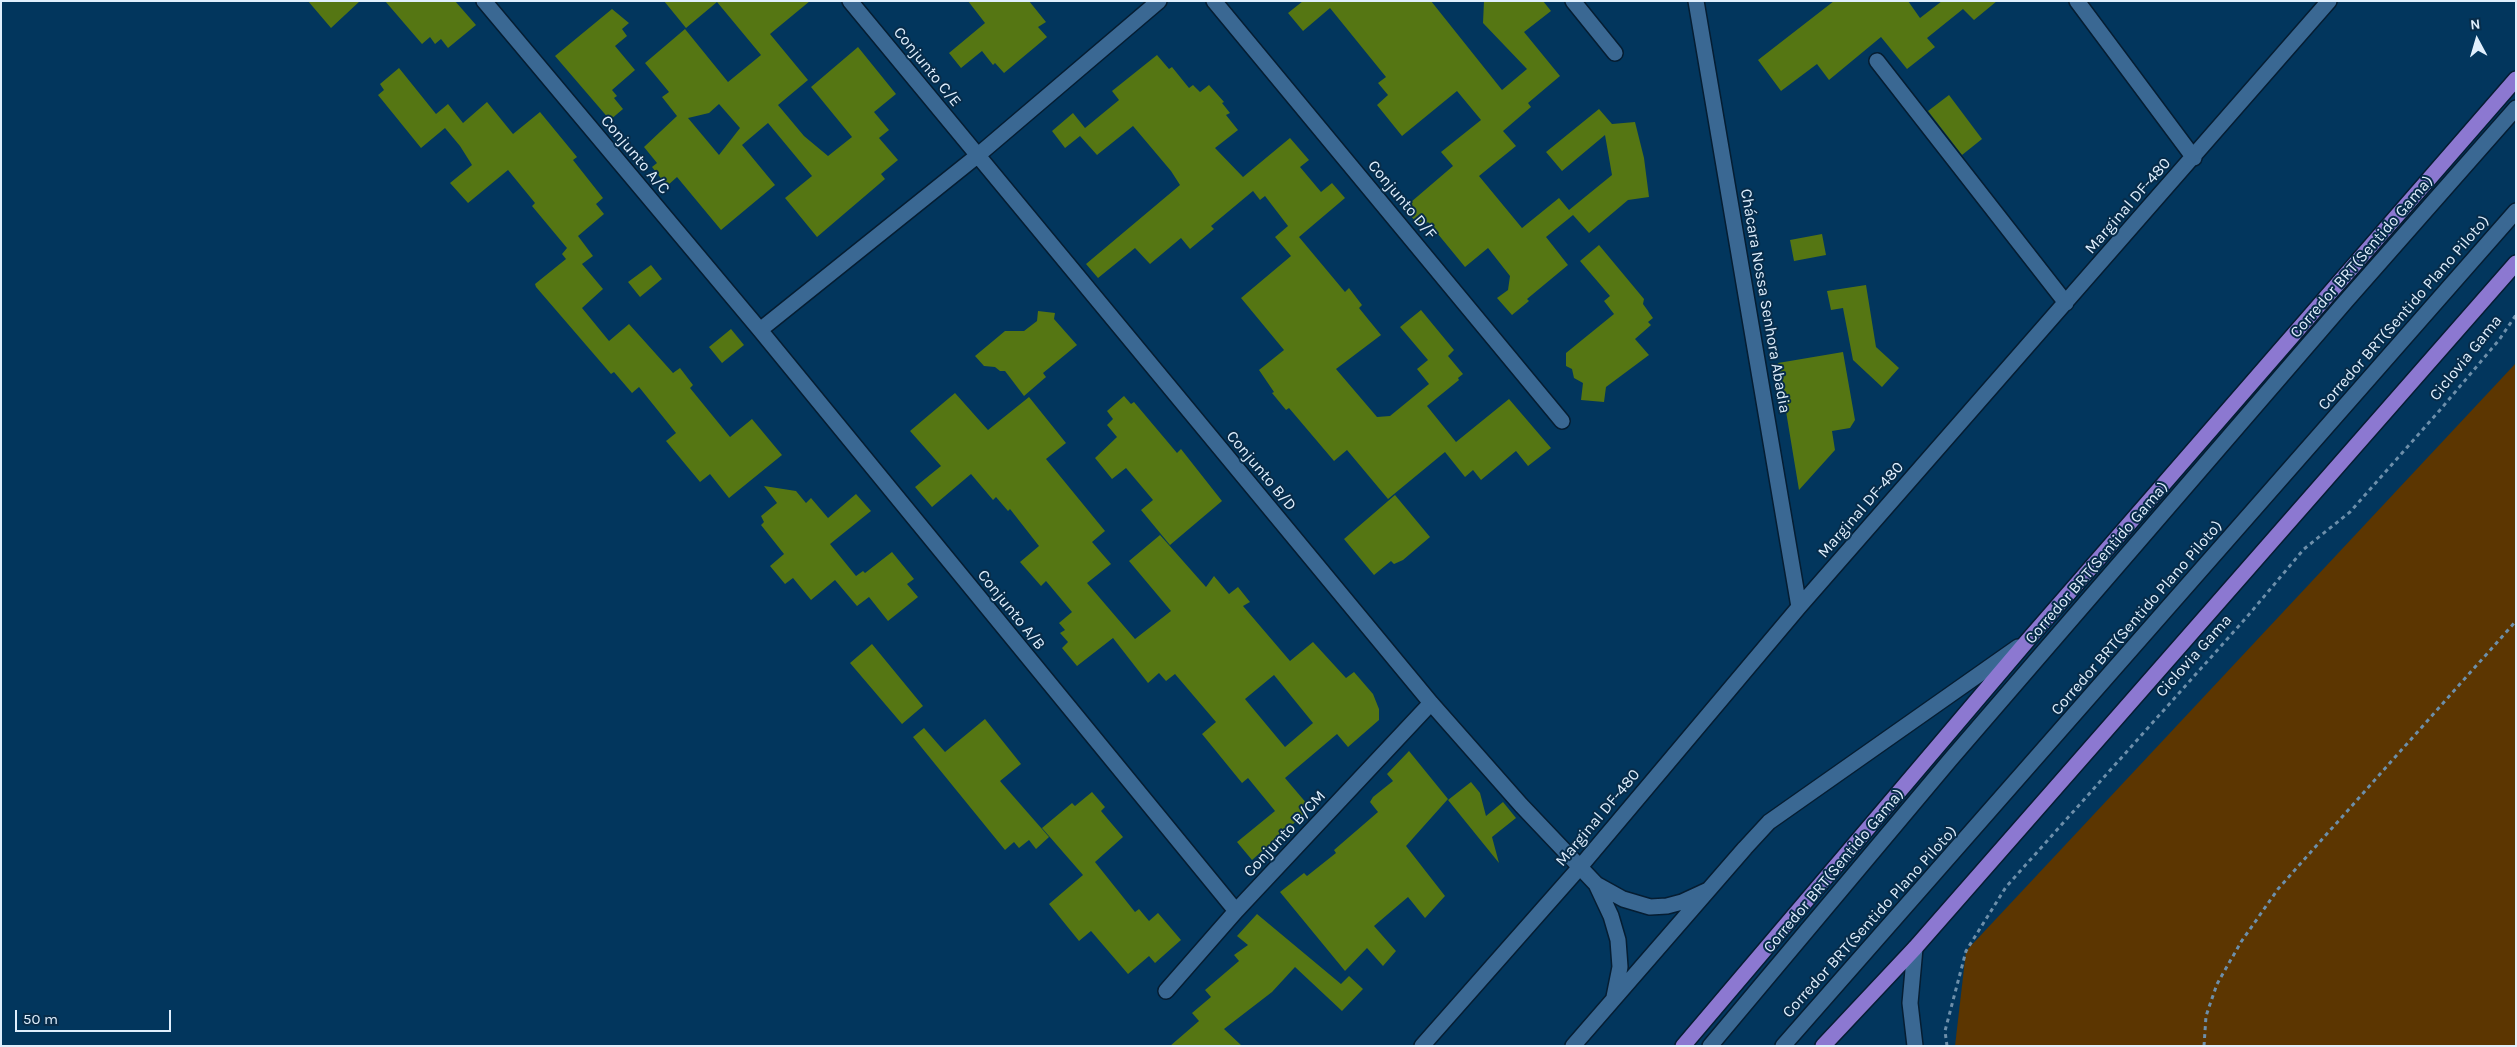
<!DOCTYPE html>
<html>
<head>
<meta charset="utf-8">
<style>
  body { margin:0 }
  #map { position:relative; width:2517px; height:1047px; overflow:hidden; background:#02365d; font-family:Karla,sans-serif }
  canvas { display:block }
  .frame { position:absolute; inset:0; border:2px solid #e0effd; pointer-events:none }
  .north { position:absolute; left:2452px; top:15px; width:50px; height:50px; -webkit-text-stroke:4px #072c4a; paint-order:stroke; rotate:354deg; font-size:14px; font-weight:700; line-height:20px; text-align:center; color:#e0effd }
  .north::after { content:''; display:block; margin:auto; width:18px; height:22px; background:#e0effd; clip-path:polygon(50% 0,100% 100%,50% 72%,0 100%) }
  .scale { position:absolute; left:15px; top:1010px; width:156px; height:22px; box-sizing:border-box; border:2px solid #e0effd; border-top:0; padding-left:6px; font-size:15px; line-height:18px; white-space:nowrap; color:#e0effd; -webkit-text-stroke:4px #072c4a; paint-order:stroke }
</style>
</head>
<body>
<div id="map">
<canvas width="2517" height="1047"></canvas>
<div class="frame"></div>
<div class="north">N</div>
<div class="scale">50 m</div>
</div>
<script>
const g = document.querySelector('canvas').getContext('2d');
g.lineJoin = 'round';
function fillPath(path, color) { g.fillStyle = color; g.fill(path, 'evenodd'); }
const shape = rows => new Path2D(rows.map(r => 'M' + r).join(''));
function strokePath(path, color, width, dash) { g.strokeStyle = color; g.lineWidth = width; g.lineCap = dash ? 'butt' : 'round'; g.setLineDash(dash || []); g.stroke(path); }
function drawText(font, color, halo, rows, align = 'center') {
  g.font = font + ' Karla,sans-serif'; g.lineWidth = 4; g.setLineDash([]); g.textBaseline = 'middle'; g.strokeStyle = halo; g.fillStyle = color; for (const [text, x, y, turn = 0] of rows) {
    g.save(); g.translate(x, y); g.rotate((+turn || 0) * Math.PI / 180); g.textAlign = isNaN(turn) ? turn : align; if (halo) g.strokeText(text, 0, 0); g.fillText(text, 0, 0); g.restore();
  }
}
fillPath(shape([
  [2516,363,2516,1046,1955,1046,1966,951]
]), '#5c3601');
fillPath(shape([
  [308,1,360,1,331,28],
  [385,1,455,1,476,25,448,48,441,39,435,44,430,37,422,44],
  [664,1,810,1,770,34,808,80,778,105,804,136,828,156,852,137,811,87,858,47,896,94,874,112,889,130,879,138,898,160,881,174,885,179,817,237,785,198,812,176,768,123,742,145,775,185,721,230,677,177,667,186,652,167,657,163,644,147,677,116,662,97,669,92,645,63,685,29,728,82,761,55,717,2,686,28],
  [719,104,740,128,719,155,688,118,709,113],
  [968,1,1029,1,1046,22,1038,27,1047,37,1004,73,995,63,993,65,982,51,961,68,949,53,985,23],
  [1303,1,1431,1,1502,90,1527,69,1483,23,1484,1,1543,1,1551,11,1524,32,1560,76,1528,103,1531,107,1503,131,1516,146,1479,176,1522,228,1559,198,1569,210,1612,175,1605,135,1562,171,1546,152,1599,109,1612,124,1635,122,1644,158,1649,197,1628,200,1589,233,1573,215,1546,237,1568,265,1527,299,1529,301,1512,315,1497,298,1508,290,1510,276,1488,248,1465,267,1428,222,1421,228,1404,208,1453,166,1441,152,1481,120,1457,91,1402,136,1377,105,1388,95,1378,83,1386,77,1330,8,1303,31,1288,13],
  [1834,1,1908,1,1920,18,1942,1,1997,1,1974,20,1963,9,1927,38,1935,47,1907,69,1881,37,1829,80,1817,64,1781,91,1758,60],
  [612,9,629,23,622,29,627,36,615,46,635,70,612,90,617,96,614,98,623,109,610,120,555,56],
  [1157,55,1169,69,1172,67,1189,88,1193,85,1200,92,1209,85,1224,102,1222,103,1230,113,1226,115,1238,130,1215,148,1243,177,1290,138,1309,160,1300,167,1321,192,1332,183,1345,198,1299,237,1345,292,1349,288,1362,305,1359,308,1381,335,1336,369,1377,417,1390,416,1429,384,1417,369,1428,360,1400,327,1421,310,1454,350,1448,356,1463,374,1458,378,1459,380,1427,406,1456,442,1509,399,1551,448,1528,466,1516,451,1481,480,1473,470,1465,477,1445,452,1388,499,1347,450,1334,461,1289,408,1286,410,1272,393,1274,392,1259,370,1284,350,1241,298,1291,256,1275,237,1288,226,1265,196,1260,200,1253,191,1211,226,1214,229,1190,249,1181,238,1150,264,1135,248,1098,278,1086,264,1180,185,1171,171,1133,126,1097,155,1080,136,1065,148,1052,131,1073,113,1085,128,1119,100,1112,91],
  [399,68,436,114,448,104,463,123,487,102,513,134,540,112,577,157,573,160,603,198,596,204,604,214,578,236,593,256,582,264,603,289,582,308,609,341,629,324,673,373,680,368,693,385,690,388,730,437,752,419,782,455,729,498,710,474,700,482,666,441,676,433,639,387,632,393,614,372,611,374,536,287,535,284,566,259,562,254,567,248,532,206,535,203,508,170,468,203,450,183,472,165,460,146,445,128,421,148,378,95,384,90,380,84],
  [1949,95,1982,139,1962,155,1928,111],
  [1822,234,1826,255,1794,261,1790,240],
  [1599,245,1644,299,1643,304,1653,318,1648,322,1651,325,1635,339,1649,355,1606,387,1604,402,1581,400,1583,383,1574,378,1572,369,1566,366,1566,353,1614,314,1604,301,1610,296,1580,261],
  [651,265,662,279,640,297,628,282],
  [1866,285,1876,347,1899,368,1882,387,1853,360,1843,308,1831,310,1827,291],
  [1038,311,1055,313,1054,319,1077,345,1043,373,1046,377,1024,396,1005,371,1000,371,995,367,984,366,975,356,1005,331,1024,331,1037,321],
  [731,329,744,345,722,363,709,347],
  [1843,352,1855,420,1850,428,1832,431,1835,450,1799,490,1778,363],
  [955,393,988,430,1029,397,1066,443,1046,459,1105,531,1092,542,1111,564,1087,583,1135,639,1171,611,1129,561,1160,535,1206,587,1214,576,1229,594,1238,587,1250,602,1243,606,1290,661,1313,642,1346,678,1354,672,1373,694,1379,709,1379,720,1348,747,1337,734,1285,778,1308,805,1306,806,1309,810,1252,860,1237,842,1275,811,1248,778,1242,783,1202,734,1216,722,1175,674,1166,681,1159,673,1148,683,1113,638,1077,666,1062,648,1068,642,1060,633,1065,630,1059,623,1072,612,1046,581,1041,586,1020,562,1039,546,1010,509,1008,511,996,497,993,500,971,474,932,507,915,487,941,466,910,431],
  [1274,675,1313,723,1285,747,1245,699],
  [1124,396,1131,404,1134,402,1177,453,1181,449,1222,501,1170,545,1141,510,1153,500,1126,468,1112,479,1095,458,1117,437,1107,425,1113,419,1107,411],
  [764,486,796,491,806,503,811,498,828,518,856,494,871,511,830,544,856,576,863,571,865,573,892,552,914,579,907,584,918,597,888,621,869,597,857,606,835,580,811,600,793,578,785,584,770,566,784,554,761,525,764,522,761,516,777,503],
  [1395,495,1430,537,1403,560,1394,564,1391,561,1374,575,1344,539],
  [872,644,923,706,902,724,850,663],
  [985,719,1021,764,1000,781,1049,837,1036,849,1029,840,1019,848,1014,842,1005,850,913,737,924,728,945,752],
  [1409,751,1448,799,1406,846,1445,896,1425,918,1408,897,1374,926,1396,951,1383,966,1367,948,1345,971,1280,892,1304,873,1307,876,1336,853,1334,850,1378,812,1370,802,1373,797,1393,781,1387,774],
  [1471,782,1480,793,1486,816,1503,802,1516,818,1492,837,1499,863,1448,800],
  [1092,792,1105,807,1101,811,1123,837,1095,862,1135,912,1139,909,1149,921,1158,913,1181,940,1155,963,1149,956,1128,974,1091,931,1079,941,1049,904,1083,875,1042,828,1072,803,1075,806],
  [1257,914,1341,984,1349,976,1363,989,1342,1011,1295,967,1272,992,1224,1029,1242,1046,1170,1046,1199,1021,1192,1013,1211,997,1205,990,1239,961,1234,955,1248,945,1237,936]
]), '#557613');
const minor = shape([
  [484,1,760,330,1236,911],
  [850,1,1431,703,1521,805,1596,884,1623,899,1650,907,1667,906,1682,902,1708,890],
  [1214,1,1562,421],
  [1573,1,1615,53],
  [1696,1,1799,607],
  [2077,1,2194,158],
  [1877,61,2066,303],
  [760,330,977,156,1159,1],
  [1596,884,1611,916,1618,940,1620,967,1614,997],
  [1166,991,1236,911,1431,703],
  [1422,1046,1580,867,1799,607,2329,1],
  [1573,1046,1745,848,1769,822,2018,647],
  [1710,1046,1950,760,2346,301,2516,108],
  [1783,1046,2516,211],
  [1915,1046,1910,1003,1915,948]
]);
const major = shape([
  [1683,1046,2028,640,2516,79],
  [1823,1046,1915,948,2516,263]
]);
strokePath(minor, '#051d32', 18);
strokePath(major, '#051d32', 18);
strokePath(shape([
  [1947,1046,1945,1031,1966,951,2006,887,2246,618,2304,549,2350,512,2440,410,2499,340,2516,315],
  [2204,1046,2206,1016,2217,984,2241,942,2278,889,2516,621]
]), '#6d8faa', 3, [4, 4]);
strokePath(minor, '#3a6893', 15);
strokePath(major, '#8c78d1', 15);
drawText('16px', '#e0effd', '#072c4a', [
  ["Conjunto C/E",927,67,51],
  ["Conjunto A/C",635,155,50],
  ["Conjunto D/F",1402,200,50],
  ["Marginal DF-480",2128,206,-49],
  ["Corredor BRT(Sentido Gama)",2362,257,-49],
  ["Chácara Nossa Senhora Abadia",1765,301,80],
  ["Corredor BRT(Sentido Plano Piloto)",2404,313,-49],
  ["Ciclovia Gama",2466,358,-51],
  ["Conjunto B/D",1261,471,50],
  ["Marginal DF-480",1861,510,-49],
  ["Corredor BRT(Sentido Gama)",2097,563,-49],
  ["Conjunto A/B",1011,610,51],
  ["Corredor BRT(Sentido Plano Piloto)",2137,618,-49],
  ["Ciclovia Gama",2194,656,-48],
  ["Marginal DF-480",1598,818,-50],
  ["Conjunto B/CM",1285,834,-47],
  ["Corredor BRT(Sentido Gama)",1834,871,-50],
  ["Corredor BRT(Sentido Plano Piloto)",1870,922,-48]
]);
</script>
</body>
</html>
